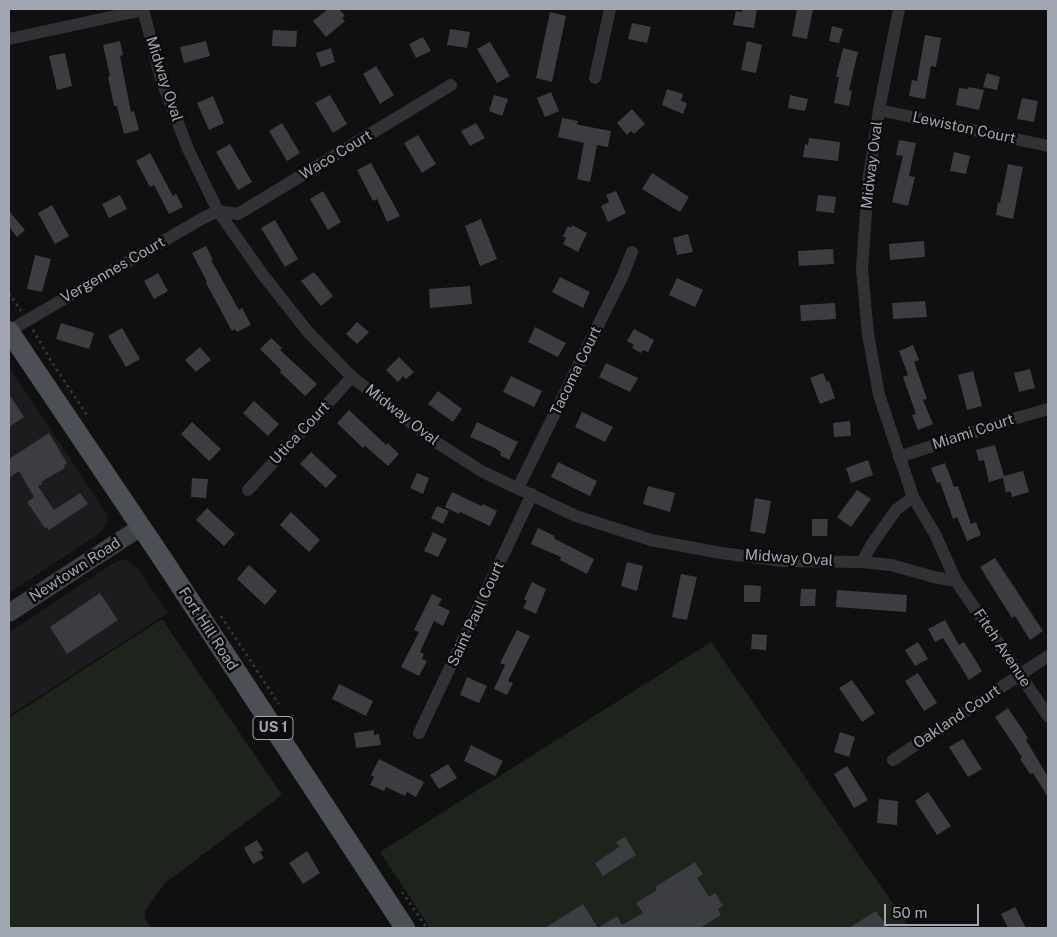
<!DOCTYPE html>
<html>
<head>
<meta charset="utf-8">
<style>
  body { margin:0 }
  #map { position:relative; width:1057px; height:937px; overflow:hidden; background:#101011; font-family:"Public Sans",sans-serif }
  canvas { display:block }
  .frame { position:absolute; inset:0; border:10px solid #a0a7b3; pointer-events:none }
  .scale { position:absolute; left:884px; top:904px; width:95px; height:22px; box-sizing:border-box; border:2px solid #a0a7b3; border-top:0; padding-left:6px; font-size:15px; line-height:18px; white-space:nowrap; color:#a0a7b3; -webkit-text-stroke:4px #0b0b0c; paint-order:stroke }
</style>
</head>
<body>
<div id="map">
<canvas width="1057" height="937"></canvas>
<div class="frame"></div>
<div class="scale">50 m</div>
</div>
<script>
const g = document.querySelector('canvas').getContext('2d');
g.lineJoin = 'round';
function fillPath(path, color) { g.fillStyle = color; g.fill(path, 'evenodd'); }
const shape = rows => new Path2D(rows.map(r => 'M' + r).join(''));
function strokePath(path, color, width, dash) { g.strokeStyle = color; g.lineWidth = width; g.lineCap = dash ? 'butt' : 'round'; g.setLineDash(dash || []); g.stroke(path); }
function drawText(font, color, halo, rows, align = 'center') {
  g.font = font + ' "Public Sans",sans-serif'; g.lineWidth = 5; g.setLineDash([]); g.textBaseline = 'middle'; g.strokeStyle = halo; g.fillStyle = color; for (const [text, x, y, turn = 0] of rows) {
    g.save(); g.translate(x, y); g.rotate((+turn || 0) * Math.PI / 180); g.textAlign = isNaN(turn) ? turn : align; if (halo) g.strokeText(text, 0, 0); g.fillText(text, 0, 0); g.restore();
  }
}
fillPath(shape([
  [9,367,108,516,106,525,99,534,9,593],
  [124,559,137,568,168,613,9,716,9,632,114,563]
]), '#1c1c1e');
fillPath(shape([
  [162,619,282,795,165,883,145,911,145,917,150,928,9,928,9,718],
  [711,642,910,928,430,928,380,852]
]), '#1c241c');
fillPath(shape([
  [328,9,339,9,345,16,342,18,345,21,326,37,313,21],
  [742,9,757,9,754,28,733,25,736,11,742,12],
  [797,9,813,9,807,39,792,36],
  [550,12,566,16,552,82,536,78],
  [632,23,651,27,647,43,628,39],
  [832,26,843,29,839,43,829,41],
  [450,29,470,32,467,48,447,45],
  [273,30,297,31,296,47,272,46],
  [925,35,941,38,936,67,931,66,925,99,909,96,912,80,917,81],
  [423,37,431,51,416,58,409,44],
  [120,41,123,55,120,56,131,112,134,111,139,130,124,134,117,106,114,106,108,77,110,76,103,45],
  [206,41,210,56,184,63,180,47],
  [747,41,762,45,756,73,741,70],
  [490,42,510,76,497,83,477,49],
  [331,48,335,62,321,67,316,53],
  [843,48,858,52,849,90,852,91,849,106,834,103,839,77,836,77],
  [65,53,72,86,57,90,49,56],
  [376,66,394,95,380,104,363,74],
  [987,73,1000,77,997,90,983,87],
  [969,87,984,90,979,110,956,105,959,88,968,89],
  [667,89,683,94,681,101,687,103,683,114,662,105],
  [551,92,559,111,545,117,537,98],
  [330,95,347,124,333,133,315,103],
  [494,95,508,99,502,116,489,111],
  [790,95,808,99,805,111,788,108],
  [213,96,224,123,209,130,197,103],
  [1022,98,1038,101,1034,122,1017,119],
  [632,109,645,124,634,134,631,131,627,135,617,123],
  [562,118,578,121,577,124,579,125,611,131,608,147,597,145,590,182,577,179,584,143,558,137],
  [282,123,300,153,287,161,269,131],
  [476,123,485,138,470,146,461,131],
  [418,135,436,164,422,173,404,143],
  [809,138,840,142,838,161,803,157,805,144,808,145],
  [899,140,916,143,909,176,915,177,908,206,892,202,903,156,896,155],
  [230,144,252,182,238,190,216,152],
  [954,152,970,156,966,174,950,171],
  [150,153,173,196,176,194,183,207,169,214,154,185,150,187,136,161],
  [371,163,400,216,387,222,377,199,373,201,357,170],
  [1008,164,1023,167,1013,219,996,215,998,202,1000,203],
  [652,173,689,197,680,212,642,189],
  [323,191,341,222,328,230,310,199],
  [616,191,626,213,608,222,601,206,609,202,606,195],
  [120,195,127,209,109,218,102,204],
  [818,195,836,197,834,213,816,211],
  [52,205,69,236,55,244,38,213],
  [9,211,25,230,17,237,9,227],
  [481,219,497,259,480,266,465,226],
  [275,220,298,259,285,267,261,228],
  [572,225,587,233,578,252,563,244,566,238,563,236,568,226,571,228],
  [688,234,693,252,677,255,673,238],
  [924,241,925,257,890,260,889,244],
  [206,246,213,260,211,260,239,310,242,308,251,325,237,332,235,329,232,331,206,283,207,282,192,253],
  [833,249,834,264,799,266,798,251],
  [35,255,51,259,42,292,27,289],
  [314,272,333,296,321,306,301,281],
  [158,273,168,291,154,299,144,281],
  [560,277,590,292,583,308,552,292],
  [677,278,703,290,695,307,669,295],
  [470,286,472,304,430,308,429,289],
  [925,301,927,317,893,319,892,303],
  [835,303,836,319,801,321,800,305],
  [357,322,369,332,357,344,346,334],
  [61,323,94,333,89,349,56,339],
  [535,327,566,343,558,357,528,342],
  [122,328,140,359,126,367,108,336],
  [634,329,654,340,648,352,643,350,641,353,632,348,634,345,627,341],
  [271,338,282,348,280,350,317,384,305,396,280,372,281,370,260,349],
  [913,345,919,360,914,362,927,399,923,400,933,424,918,430,912,415,916,414,903,377,908,375,899,351],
  [200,347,211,360,196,372,185,360],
  [399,357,414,372,406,379,403,376,398,382,386,370],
  [606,363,638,378,630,392,599,377],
  [1030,369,1035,388,1019,392,1014,373],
  [973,371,982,406,967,410,958,375],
  [823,373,827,382,829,381,835,398,820,404,810,378],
  [511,376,542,391,534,407,503,392],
  [438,391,462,409,453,422,428,404],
  [9,394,24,417,9,427],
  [254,401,279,424,268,436,243,413],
  [349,410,386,445,388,443,399,454,388,466,365,446,363,448,337,423],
  [582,412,613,427,605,442,575,427],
  [850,421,851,436,834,437,833,423],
  [192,422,221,449,209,461,181,434],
  [477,422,518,442,509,460,500,455,501,452,493,447,470,437],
  [49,433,67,463,64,465,65,468,41,482,42,484,38,486,54,510,80,493,88,504,49,530,47,527,45,528,27,502,34,497,19,471,9,478,9,459],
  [995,445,1004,476,1023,471,1029,492,1012,497,1010,491,1006,493,1003,478,989,482,984,460,979,461,976,450],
  [311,452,337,476,326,488,300,464],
  [868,460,873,475,851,483,846,468],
  [558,462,597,481,590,496,551,477],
  [945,463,954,487,958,486,971,524,976,522,981,535,967,541,957,517,953,519,940,482,937,483,931,468],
  [417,473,429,478,423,494,410,488],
  [192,478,208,479,206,498,191,497],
  [648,486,675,493,670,512,643,504],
  [857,490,871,499,851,527,837,517],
  [452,492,482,506,483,504,497,511,490,526,460,512,459,514,445,507],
  [755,498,771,501,765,534,750,531],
  [437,506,449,511,443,524,431,518],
  [207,508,235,534,224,546,196,520],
  [291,512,320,540,309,552,280,525],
  [812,519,828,519,827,536,812,536],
  [538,528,553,535,555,539,594,559,587,574,560,560,561,557,531,544],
  [433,532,447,539,438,557,424,551],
  [995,558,1043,631,1030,640,1015,616,1012,618,980,567],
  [627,562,643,566,637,591,621,586],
  [249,565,277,591,265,605,237,579],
  [681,574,697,577,687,620,672,617],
  [532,582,546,589,536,614,523,608,527,601,524,599],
  [744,585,761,586,760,602,744,602],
  [801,589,816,589,815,606,800,606],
  [837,590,907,595,906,612,836,607],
  [100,593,118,620,67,654,50,627],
  [432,594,442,599,438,605,450,611,443,626,434,621,420,652,424,654,422,659,427,661,419,676,401,667,419,632,414,630],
  [945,620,959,645,964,642,982,671,969,680,943,638,935,642,928,629],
  [517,630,530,636,508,681,513,683,507,695,494,689,505,665,500,663],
  [752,634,767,635,766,650,751,649],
  [918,642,928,659,915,666,905,650],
  [918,673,937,703,924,711,905,681],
  [467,677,487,686,479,703,460,695],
  [852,680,875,713,862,722,839,688],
  [339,684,373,701,366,716,332,699],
  [1008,708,1028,738,1026,740,1048,777,1048,797,1033,773,1030,774,1020,759,1022,757,995,717],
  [374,730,374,735,379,734,381,745,356,748,354,733],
  [840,732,855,737,849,757,834,752],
  [963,739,982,769,968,777,949,747],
  [471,745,503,761,495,776,464,761],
  [379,759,424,782,416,797,407,792,405,796,386,787,384,791,370,785,374,777,371,775],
  [448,764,457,778,439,789,430,775],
  [847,766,868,800,854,808,834,774],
  [928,792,951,826,937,835,915,801],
  [879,799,898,801,897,825,877,823],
  [625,837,636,855,603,876,595,863,619,847,616,842],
  [257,840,263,850,260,852,264,858,253,864,244,848],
  [307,851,320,873,303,884,289,863],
  [695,862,703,874,697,878,709,897,715,893,723,906,718,909,721,915,700,928,545,928,583,904,598,928,617,916,622,925,643,913,636,903,657,890,655,887],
  [1015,907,1026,928,1008,928,1001,914],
  [876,911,888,928,849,928]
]), '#3b3d41');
strokePath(shape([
  [9,293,21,311],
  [33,330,51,361,89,418],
  [221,616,279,704],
  [402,892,427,928]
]), '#36393d', 2.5, [2.5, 4]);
strokePath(shape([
  [143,9,161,79,188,149,218,211,263,275,308,332,352,377,436,442,483,472,576,516,651,540,721,553,783,561,862,562,891,565,934,577,956,581],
  [899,9,879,110,868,183,862,269,868,334,879,395,913,497,935,534,956,581,1048,716],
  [9,39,143,10],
  [595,78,610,9],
  [879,110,1048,146],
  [9,331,203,218,218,211,238,214,451,85],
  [899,457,1020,417,1048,409],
  [518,488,623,275,632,252],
  [248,490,352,377],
  [862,562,872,544,896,510,913,497],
  [419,733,532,494],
  [893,760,1048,656]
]), '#303236', 12);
strokePath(shape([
  [9,613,141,527]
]), '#3e4146', 18);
strokePath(shape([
  [9,331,160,555,405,928]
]), '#4c4f55', 20);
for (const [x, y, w] of [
  [273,728,40]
]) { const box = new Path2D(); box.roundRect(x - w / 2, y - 11.5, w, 23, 4); g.fillStyle = '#0b0b0c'; g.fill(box); strokePath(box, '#a0a7b3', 1); }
drawText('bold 14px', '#a0a7b3', null, [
  ["US 1",273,728]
]);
drawText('15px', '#a0a7b3', '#0b0b0c', [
  ["Midway Oval",164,79,72],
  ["Lewiston Court",964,128,12],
  ["Waco Court",336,155,-31],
  ["Midway Oval",872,165,-83],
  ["Vergennes Court",113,270,-30],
  ["Tacoma Court",576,371,-64],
  ["Midway Oval",402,415,38],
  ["Miami Court",973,432,-18],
  ["Utica Court",300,433,-47],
  ["Midway Oval",789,558,4],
  ["Newtown Road",75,570,-33],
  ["Saint Paul Court",476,614,-65],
  ["Fort Hill Road",208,629,57],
  ["Fitch Avenue",1002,648,56],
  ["Oakland Court",957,717,-34]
]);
</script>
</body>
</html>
